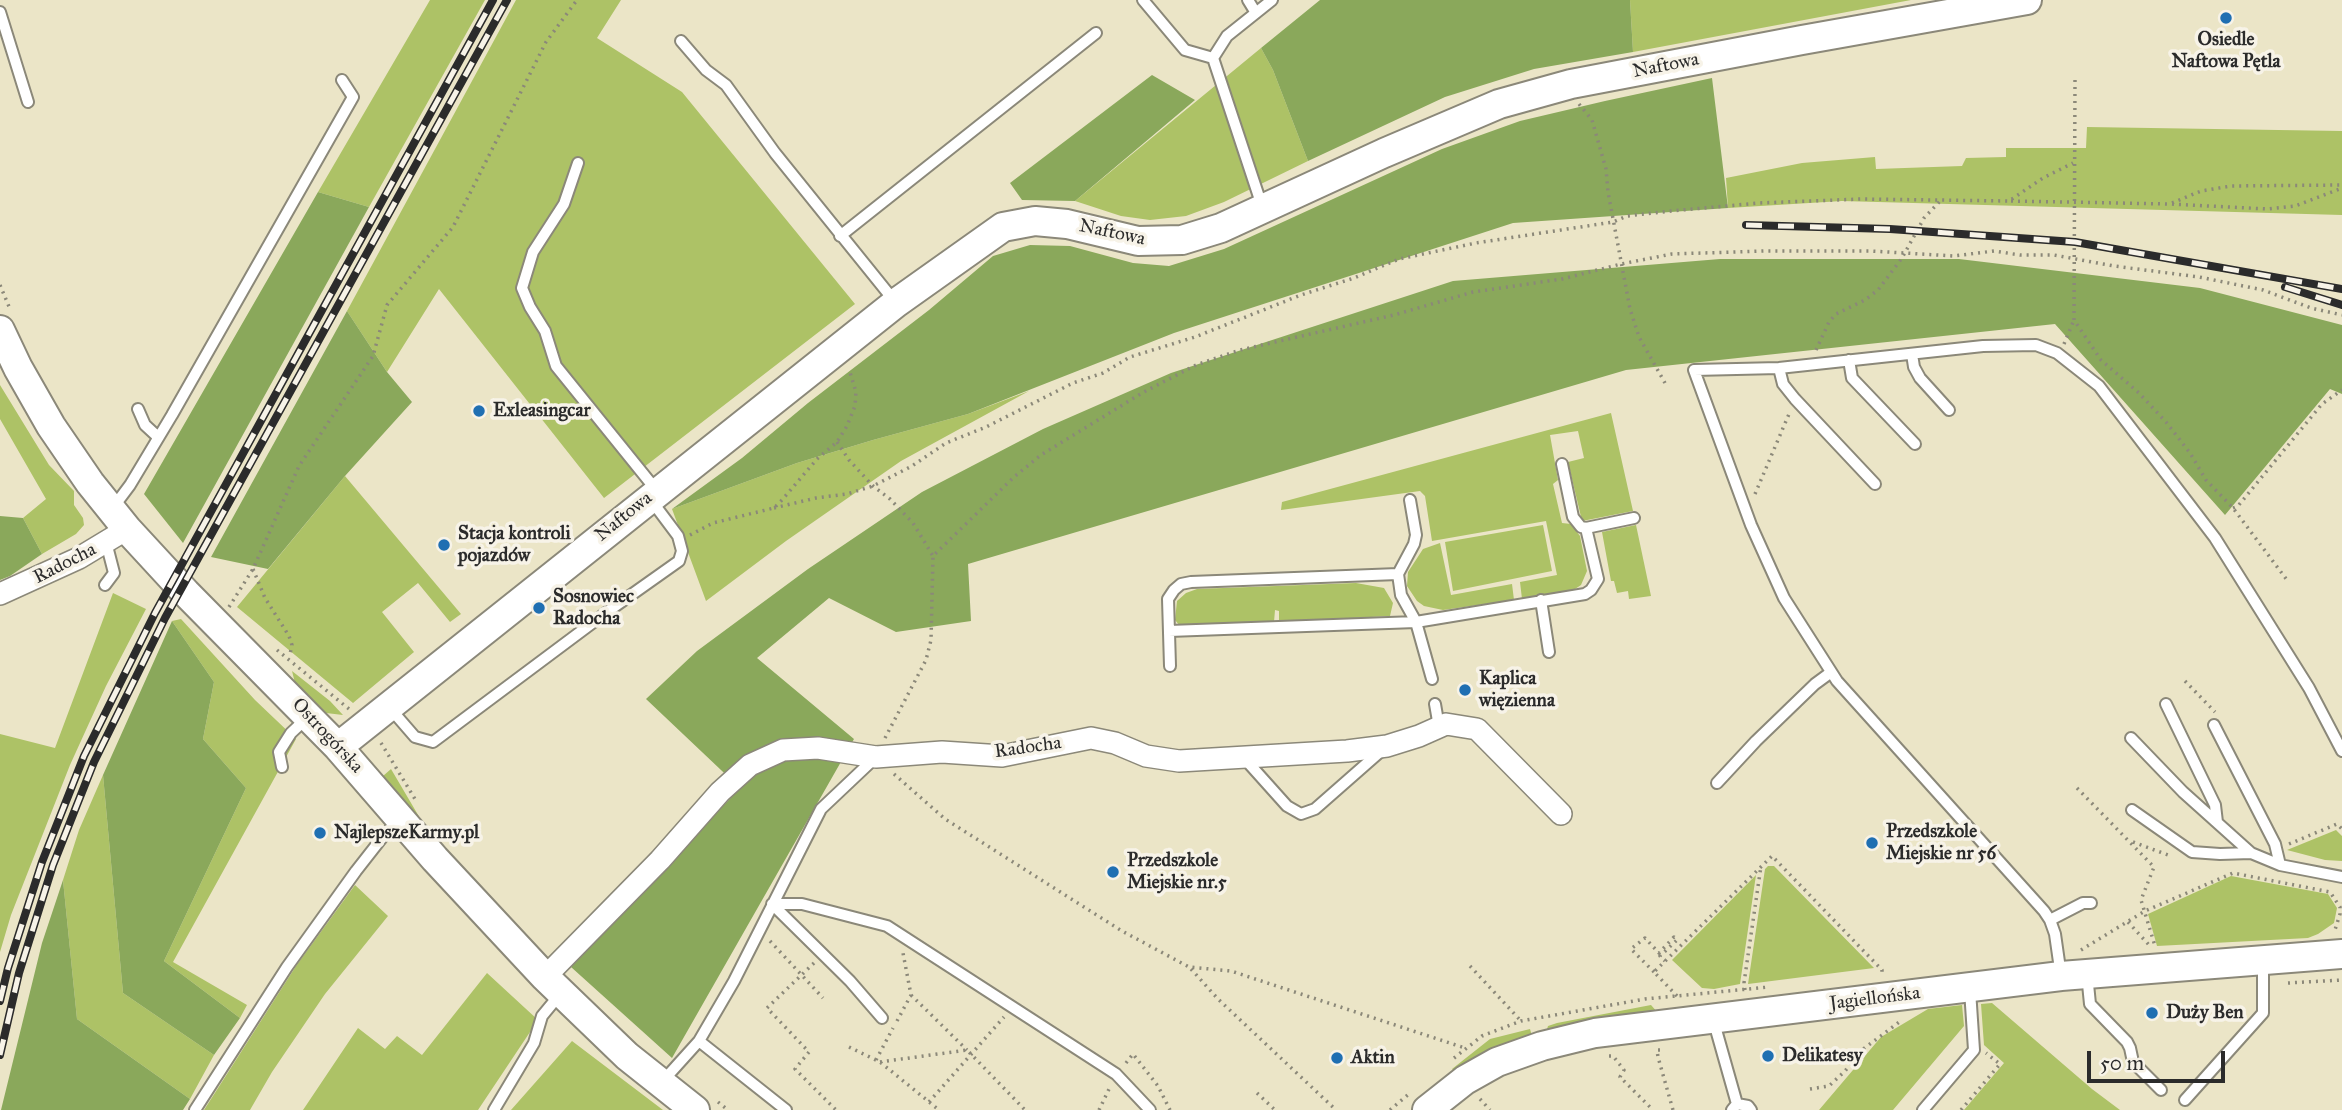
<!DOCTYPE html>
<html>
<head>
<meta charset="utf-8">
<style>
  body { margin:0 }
  #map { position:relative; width:2342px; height:1110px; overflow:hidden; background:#ebe5c7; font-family:"IM FELL Great Primer",serif }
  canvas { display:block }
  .scale { position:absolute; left:2087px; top:1051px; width:138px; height:32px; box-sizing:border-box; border:4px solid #2b2b2b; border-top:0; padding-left:9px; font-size:21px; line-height:24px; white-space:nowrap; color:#2b2b2b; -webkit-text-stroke:5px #f7f3e8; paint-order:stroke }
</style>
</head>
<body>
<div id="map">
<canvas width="2342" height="1110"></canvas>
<div class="scale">50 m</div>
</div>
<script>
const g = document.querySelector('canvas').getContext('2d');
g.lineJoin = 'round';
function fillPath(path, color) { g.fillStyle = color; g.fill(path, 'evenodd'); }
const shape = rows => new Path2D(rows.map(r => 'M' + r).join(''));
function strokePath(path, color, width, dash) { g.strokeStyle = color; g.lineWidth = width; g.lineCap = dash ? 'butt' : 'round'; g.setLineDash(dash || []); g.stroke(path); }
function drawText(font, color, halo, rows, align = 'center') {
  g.font = font + ' "IM FELL Great Primer",serif'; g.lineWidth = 7; g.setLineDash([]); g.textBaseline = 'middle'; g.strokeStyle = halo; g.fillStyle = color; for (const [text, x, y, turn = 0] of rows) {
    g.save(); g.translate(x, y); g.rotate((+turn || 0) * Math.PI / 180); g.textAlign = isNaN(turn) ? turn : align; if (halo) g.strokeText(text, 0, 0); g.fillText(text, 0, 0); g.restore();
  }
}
fillPath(shape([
  [430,0,485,0,369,207,318,192],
  [516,0,621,0,597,38,682,92,855,304,604,498,439,289,387,372,347,311],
  [1630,0,1911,0,1633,52],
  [1261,48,1273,70,1308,161,1224,202,1186,216,1150,220,1121,216,1075,201],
  [2087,127,2342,131,2342,215,1842,201,1728,208,1726,178,1802,163,1875,157,1876,169,1962,166,1966,158,2006,157,2006,148,2086,148],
  [0,385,49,465,74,491,74,505,83,518,84,525,76,534,42,554,23,518,46,499,0,419],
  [1029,391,901,461,786,541,706,601,672,509,797,463,873,440,968,414],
  [1611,413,1633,511,1582,521,1568,462,1584,458,1578,431,1550,435,1558,480,1553,484,1562,523,1571,524,1580,536,1587,571,1581,585,1572,591,1522,599,1520,582,1557,575,1546,521,1432,541,1425,496,1420,491,1281,510,1282,502],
  [345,476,461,614,450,622,418,583,382,612,414,652,353,703,237,607],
  [1543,525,1552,571,1453,591,1445,542],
  [1636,525,1651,596,1629,599,1628,591,1617,593,1614,581,1611,581,1602,532],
  [1440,543,1451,595,1512,584,1514,600,1443,610,1424,606,1417,601,1407,586,1408,572,1423,549],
  [1356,583,1384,588,1393,603,1390,616,1279,622,1279,611,1275,610,1274,622,1184,626,1180,626,1175,620,1177,601,1186,593,1197,589],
  [113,593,146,609,106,686,70,765,11,915,0,952,0,734,55,748],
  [181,619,255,700,296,739,173,962,247,1005,240,1018,164,961,246,788,203,739,214,682,172,621],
  [292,671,330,701,343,715,326,713,318,708,295,683],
  [391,769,434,842,383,776],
  [103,775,123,993,214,1055,190,1099,77,1019,63,880,79,830],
  [2336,830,2342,836,2342,861,2325,860,2287,850],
  [1768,866,1774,866,1874,968,1748,984,1765,869],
  [1756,875,1740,984,1714,989,1702,988,1672,960],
  [2231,876,2328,894,2337,908,2334,923,2318,934,2308,938,2157,946,2148,914],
  [355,885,388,916,325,994,272,1072,250,1110,204,1110,296,966],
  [487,973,538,1020,478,1110,303,1110,358,1028,385,1049,397,1036,422,1055],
  [1992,1003,2092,1089,2120,1110,1964,1110,2004,1063,1984,1045,1981,1004],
  [1651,1005,1658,1013,1546,1032,1548,1026,1557,1023],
  [1962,1005,1964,1026,1893,1110,1819,1110,1881,1037,1928,1009],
  [1530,1029,1532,1036,1457,1074,1452,1069,1490,1039],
  [572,1041,663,1110,511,1110]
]), '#adc266');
fillPath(shape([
  [1320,0,1630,0,1633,52,1534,69,1445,97,1308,161,1273,70,1261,48],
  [1152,75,1195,100,1075,201,1022,200,1010,183],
  [1712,78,1728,208,1513,223,1174,333,968,414,873,440,797,463,672,509,742,458,808,403,929,310,993,256,1030,245,1070,246,1133,263,1169,266,1224,249,1442,149,1520,121,1605,101],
  [318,192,369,207,183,543,144,494],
  [1720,259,1959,259,2200,288,2342,325,2342,394,2330,389,2225,515,2055,324,1626,370,968,564,971,621,896,632,829,598,757,658,854,739,672,1058,571,967,740,788,646,699,697,651,808,569,922,492,1043,429,1171,373,1453,281],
  [347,311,387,372,412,402,345,476,268,569,211,557],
  [0,516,23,518,42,554,10,576,0,580],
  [172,621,214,682,203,739,246,788,164,961,240,1018,214,1055,123,993,103,775],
  [63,880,77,1019,190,1099,183,1110,1,1110,42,943]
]), '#8aa85b');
const service = shape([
  [1143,0,1185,50,1213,58],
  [1248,0,1256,13],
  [0,12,28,102],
  [681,41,706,70,726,85,775,153,896,303],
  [578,163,564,204,533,252,522,288,530,307,545,331,556,366,657,491],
  [1262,206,1213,58,1227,36,1272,0],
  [840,236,1096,33],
  [1912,354,1914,367,1920,378,1949,410],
  [1849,360,1852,378,1915,444],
  [1779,368,1783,384,1795,399,1875,484],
  [138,409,145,425,158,437],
  [1410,500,1416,535,1414,544,1398,574,1401,595,1416,622,1432,679],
  [112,509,130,485,172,415,353,97,342,80],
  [1586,528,1634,518],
  [105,585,114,573,106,542],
  [1541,600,1549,652],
  [1169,631,1416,622,1585,594,1591,590,1598,579,1586,528,1581,527,1573,517,1562,464],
  [1170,666,1168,599,1174,590,1181,584,1191,582,1398,574],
  [1435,704,1439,727],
  [2166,704,2215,805,2217,822],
  [389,707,415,737,433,742,607,612,679,561,682,551,678,536,651,500],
  [2214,725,2275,844,2280,865],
  [2131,738,2183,792,2251,853,2280,865,2342,877],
  [1244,758,1287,806,1301,814,1315,809,1381,751],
  [282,767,279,752,291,733,308,717],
  [1717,783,1756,741,1815,684,1830,673],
  [2132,810,2192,852,2220,854,2251,853],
  [772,904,802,904,887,926,1116,1074,1150,1110],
  [772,904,850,981,882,1018],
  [2050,920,2083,903,2091,903],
  [2087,974,2090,1004,2127,1042,2130,1048,2133,1062,2161,1090],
  [2061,976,2055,934,2050,920,2044,911,1837,681,1784,598,1751,525,1694,370,1779,368,1983,346,2036,345,2057,353,2099,386,2215,538,2309,688,2342,751],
  [1713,1019,1737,1104,1732,1110],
  [699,1041,786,1110],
  [662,1082,699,1041,734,981,821,809,876,757],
  [2185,1100,2263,1013,2263,963],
  [1737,1104,1748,1106,1751,1110],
  [195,1110,287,967,356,871,385,834,400,821],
  [494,1110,534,1043,542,1016,561,993],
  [1923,1110,1974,1050,1970,990]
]);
const minor = shape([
  [0,594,79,558,127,529],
  [545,977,660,860,720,792,750,765,783,750,818,748,876,757,942,752,1002,756,1091,738,1115,743,1146,756,1179,761,1347,751,1387,746,1419,736,1446,724,1477,729,1561,814]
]);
const tertiary = shape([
  [0,330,18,368,51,426,90,483,127,529,186,593,338,747,435,859,545,977,627,1056,695,1110],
  [338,747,896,303,1003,227,1035,221,1067,224,1138,241,1182,240,1221,228,1384,153,1499,104,1571,84,1802,40,2027,0],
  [1427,1110,1465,1080,1497,1062,1542,1046,1595,1033,2061,976,2342,954]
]);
strokePath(service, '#8b8879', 14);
strokePath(minor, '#8b8879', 24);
strokePath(tertiary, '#8b8879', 32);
strokePath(shape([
  [2075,80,2074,320,2101,360,2139,393,2166,422,2190,453,2206,480,2233,508,2287,580],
  [1579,104,1592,120,1606,169,1608,192,1630,309,1639,337,1665,383],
  [2011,201,2170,204,2268,209,2295,206,2342,188],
  [2172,203,2201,191,2231,186,2342,185],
  [0,285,10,309],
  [2064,344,2074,320],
  [1816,350,1829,322,1836,314,1865,300,1878,290,1902,258,1924,218,1942,199],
  [837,442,849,460,873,486,890,499,913,523,933,556],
  [1755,494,1789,414],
  [774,508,816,498,847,494,873,486,912,466,946,443,986,427,1073,383,1103,373,1130,357,1195,337,1301,295,1354,278,1399,259,1476,243,1613,222,1627,216,1671,211,1759,203,1861,199,2009,201,2043,178,2073,163],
  [2233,508,2238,506,2322,404,2342,390],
  [690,535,713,523,774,508,782,500,817,459,837,442,847,426,855,406,856,392,849,369],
  [253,569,265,598,289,636,292,645,290,654],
  [229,607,253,569,299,466,373,356,387,305,453,227,546,42,577,0],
  [277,650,349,709],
  [2185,681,2215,712],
  [885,738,926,660,931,640,933,556,1014,477,1041,455,1142,393,1196,365,1240,350,1394,315,1473,292,1562,279,1621,264,1672,254,1765,251,1871,251,1954,256,1994,251,2020,255,2054,255,2114,266,2199,277,2263,290,2311,308,2342,315],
  [381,743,415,799],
  [894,774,945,819,1122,931,1189,967,1231,971,1465,1048],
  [2077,788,2154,867,2141,900,2155,946],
  [2133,842,2168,855],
  [2289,844,2337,824,2342,829],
  [2128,922,2150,946],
  [770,941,823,998],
  [2081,950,2145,911,2233,873,2330,892,2340,907,2340,914,2334,933],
  [814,963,767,1008,809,1052,795,1069,836,1110],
  [1470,966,1521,1021],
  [1191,969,1218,999,1336,1110],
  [1654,972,1631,949,1645,938,1659,953,1674,937,1677,940,1660,956,1665,961],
  [2288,983,2342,980],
  [1745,990,1744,983,1761,866],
  [911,995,967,1050],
  [1677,996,1654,972,1772,856,1882,970,1882,974],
  [897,1021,911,995,903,953],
  [849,1047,880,1062,939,1110],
  [1660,1050,1657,1050,1658,1057,1673,1110],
  [1609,1056,1613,1056,1624,1070,1620,1077,1653,1110],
  [1454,1058,1482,1036,1521,1021,1645,999,1769,987],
  [876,1060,893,1028],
  [880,1062,967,1050,1025,1110],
  [1126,1063,1133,1054,1158,1086,1170,1110],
  [1810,1089,1829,1086,1845,1071,1862,1050,1902,1020],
  [1257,1093,1275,1110],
  [1480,1099,1490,1110],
  [718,1102,728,1110],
  [929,1102,1004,1017],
  [1099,1110,1110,1087],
  [1390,1110,1410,1093],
  [1961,1110,2000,1064,1986,1053]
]), '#8b8879', 3.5, [2, 5]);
strokePath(service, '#fff', 10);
strokePath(minor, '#fff', 21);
strokePath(tertiary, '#fff', 28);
const rail = shape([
  [1746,225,1890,229,2075,242,2342,289],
  [2285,287,2342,305],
  [0,1001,8,968,42,862,84,756,155,613,493,0],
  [0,1055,19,973,53,865,94,762,165,618,507,0]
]);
strokePath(rail, '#2b2b2b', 8);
strokePath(rail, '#f7f3e8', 5, [16]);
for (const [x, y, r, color] of [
  [2226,18,7,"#1f6fb2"],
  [479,411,7,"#1f6fb2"],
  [444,545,7,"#1f6fb2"],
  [539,608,7,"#1f6fb2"],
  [1465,690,7,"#1f6fb2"],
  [320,833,7,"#1f6fb2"],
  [1872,843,7,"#1f6fb2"],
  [1113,872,7,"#1f6fb2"],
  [2152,1013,7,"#1f6fb2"],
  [1768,1056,7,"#1f6fb2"],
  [1337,1058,7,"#1f6fb2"]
]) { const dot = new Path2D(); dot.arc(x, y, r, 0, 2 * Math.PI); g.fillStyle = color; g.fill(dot); strokePath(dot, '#f7f3e8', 2.5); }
drawText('bold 19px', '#2b2b2b', '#f7f3e8', [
  ["Osiedle",2226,40,"center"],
  ["Naftowa Pętla",2226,62,"center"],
  ["Exleasingcar",493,411],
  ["Stacja kontroli",458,534],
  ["pojazdów",458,556],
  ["Sosnowiec",553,597],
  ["Radocha",553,619],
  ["Kaplica",1479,679],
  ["więzienna",1479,701],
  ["Przedszkole",1886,832],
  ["Miejskie nr 56",1886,854],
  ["NajlepszeKarmy.pl",334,833],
  ["Przedszkole",1127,861],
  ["Miejskie nr.5",1127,883],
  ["Duży Ben",2166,1013],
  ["Delikatesy",1782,1056],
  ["Aktin",1351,1058]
], 'left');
drawText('19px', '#2b2b2b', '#f7f3e8', [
  ["Naftowa",1666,66,-11],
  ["Naftowa",1112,233,12],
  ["Naftowa",624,517,-39],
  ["Radocha",65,564,-27],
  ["Ostrogórska",327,736,47],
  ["Radocha",1028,748,-8],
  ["Jagiellońska",1875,999,-7]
]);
</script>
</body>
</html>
